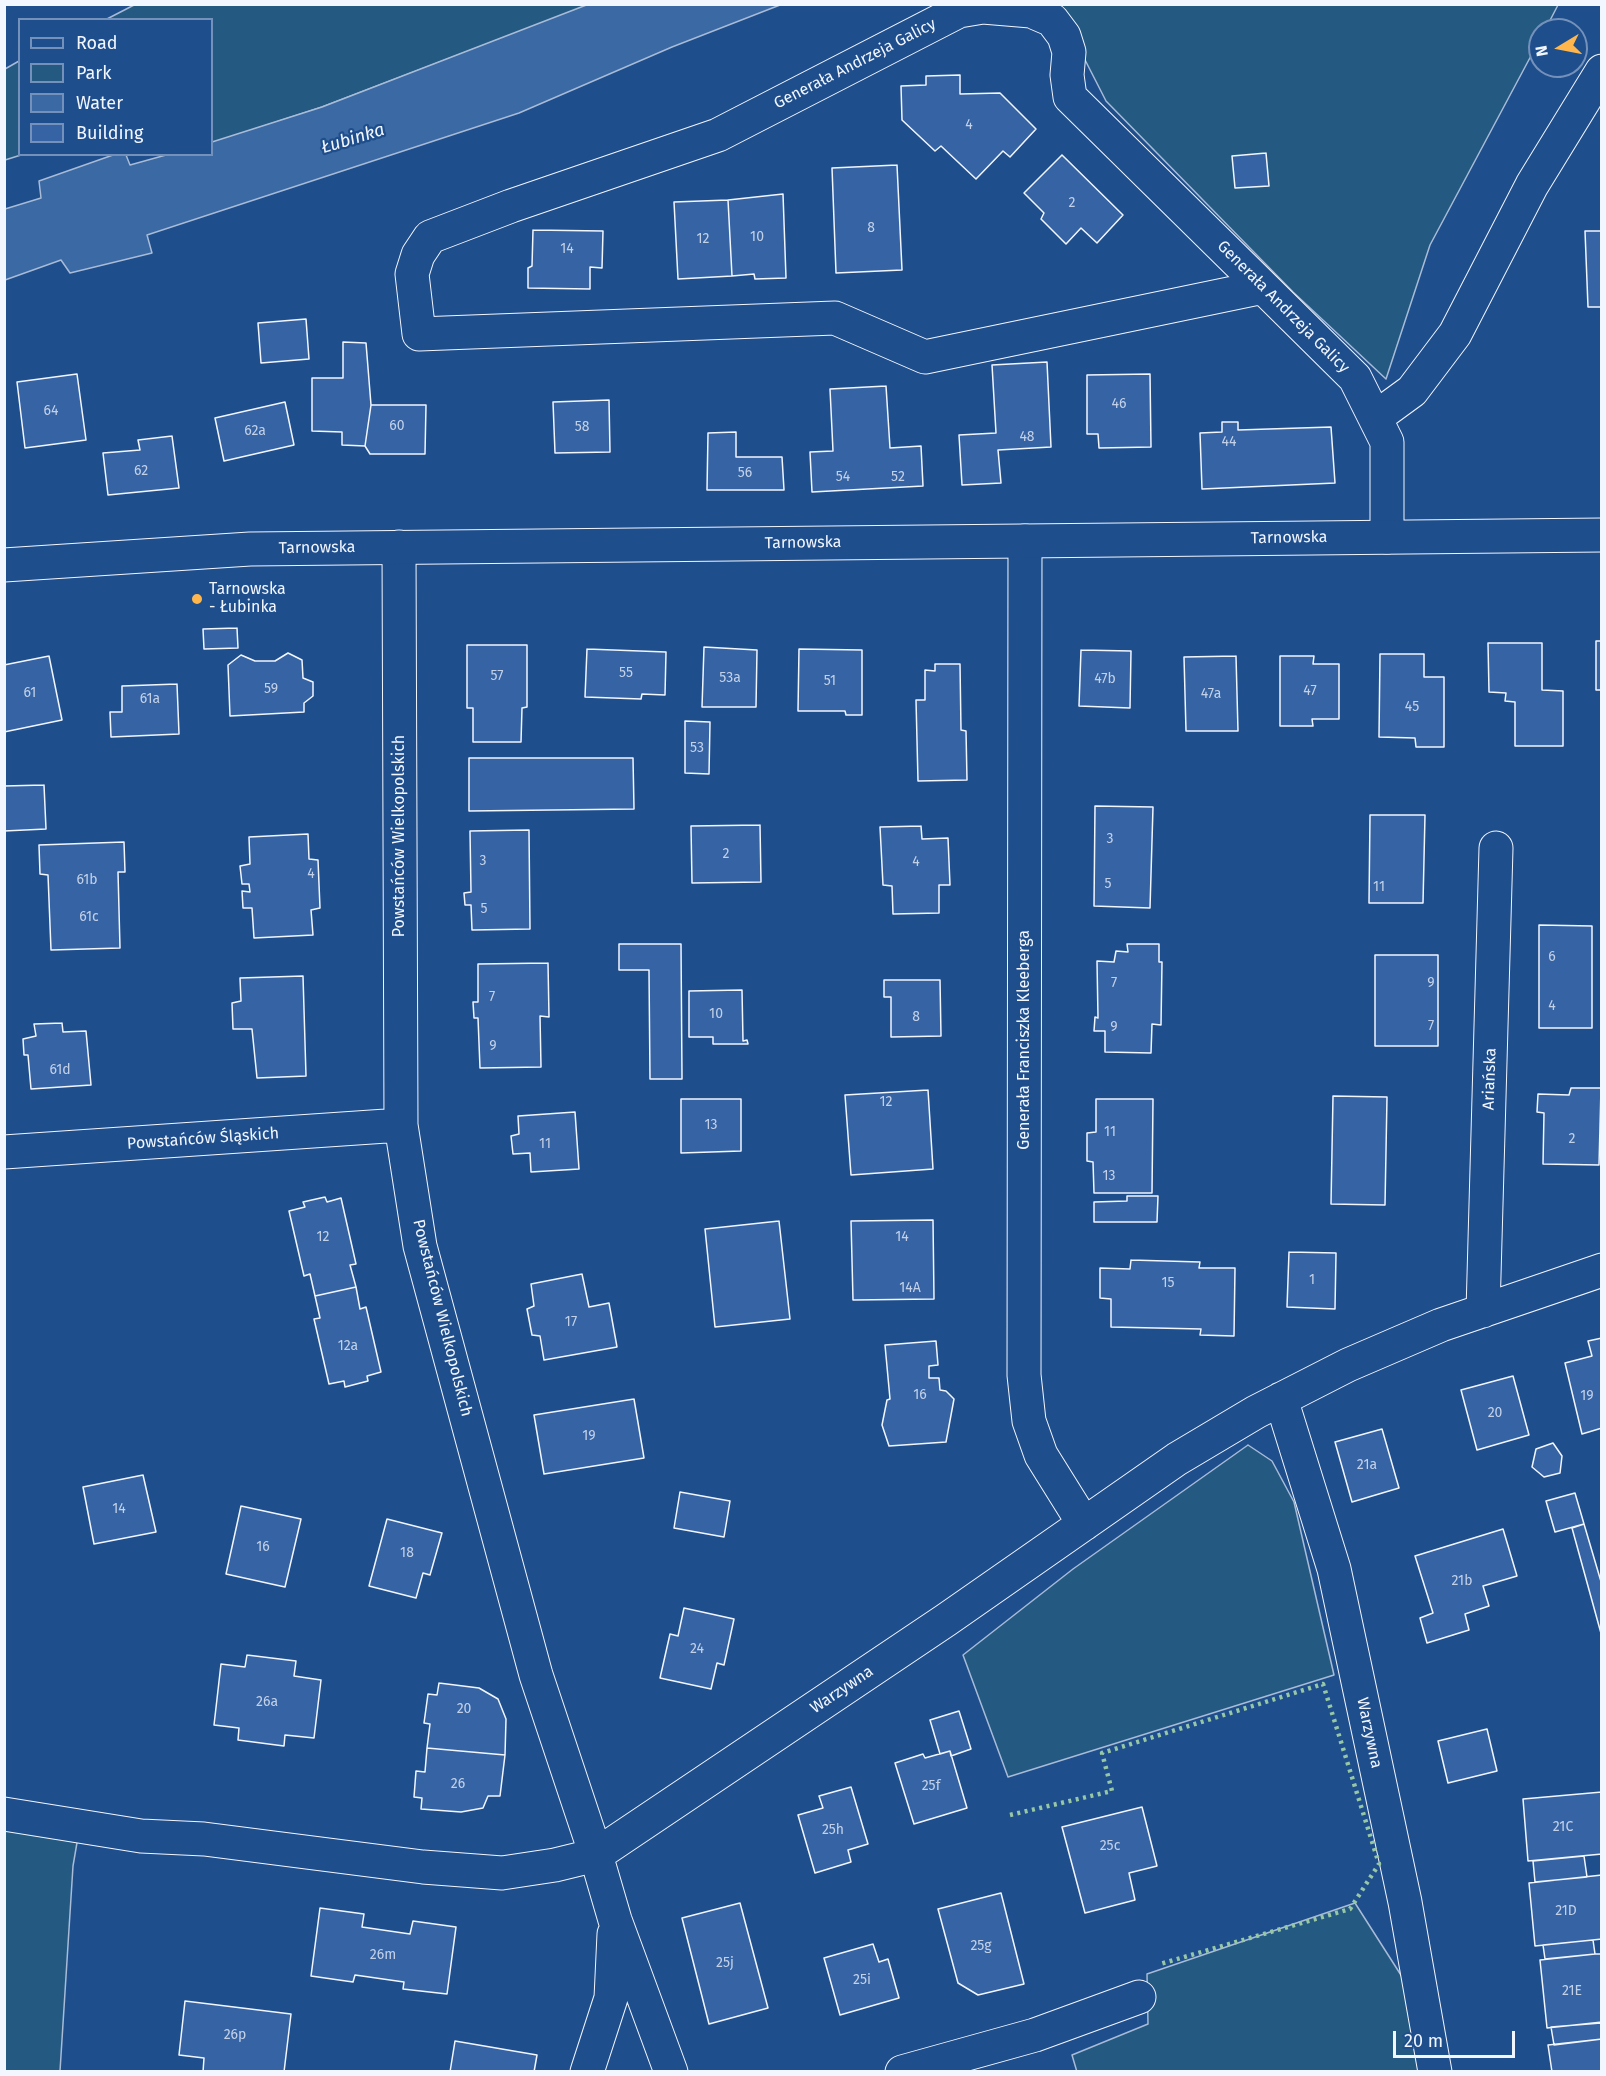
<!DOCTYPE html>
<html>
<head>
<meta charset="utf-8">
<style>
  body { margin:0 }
  #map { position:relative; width:1606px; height:2076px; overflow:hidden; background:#1f4e8c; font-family:"Fira Sans",sans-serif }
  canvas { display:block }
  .frame { position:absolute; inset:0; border:6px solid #f2f6ff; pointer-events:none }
  .legend { position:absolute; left:18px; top:18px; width:195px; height:138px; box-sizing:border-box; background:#1f4e8c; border:2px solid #7391ba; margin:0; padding:8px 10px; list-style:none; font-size:18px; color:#f2f6ff }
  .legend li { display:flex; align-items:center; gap:12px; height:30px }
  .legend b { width:30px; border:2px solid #7391ba }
  .north { position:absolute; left:1528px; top:18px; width:60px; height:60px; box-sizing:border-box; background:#1f4e8c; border:2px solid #7391ba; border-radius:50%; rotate:260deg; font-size:16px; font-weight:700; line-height:24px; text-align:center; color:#f2f6ff }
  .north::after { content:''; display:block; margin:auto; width:21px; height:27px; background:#ffb74d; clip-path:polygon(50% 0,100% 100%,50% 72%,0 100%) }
  .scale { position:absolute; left:1393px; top:2031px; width:122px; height:27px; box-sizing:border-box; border:3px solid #f2f6ff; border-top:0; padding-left:8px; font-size:18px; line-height:21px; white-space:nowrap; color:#f2f6ff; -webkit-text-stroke:4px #1f4e8c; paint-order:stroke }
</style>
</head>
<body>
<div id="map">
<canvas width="1606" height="2076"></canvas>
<div class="frame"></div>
<ul class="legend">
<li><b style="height:8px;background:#1f4e8c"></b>Road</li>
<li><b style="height:16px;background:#245a82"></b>Park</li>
<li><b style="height:16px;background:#3b69a3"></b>Water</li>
<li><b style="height:16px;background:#3563a3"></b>Building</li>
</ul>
<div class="north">N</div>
<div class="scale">20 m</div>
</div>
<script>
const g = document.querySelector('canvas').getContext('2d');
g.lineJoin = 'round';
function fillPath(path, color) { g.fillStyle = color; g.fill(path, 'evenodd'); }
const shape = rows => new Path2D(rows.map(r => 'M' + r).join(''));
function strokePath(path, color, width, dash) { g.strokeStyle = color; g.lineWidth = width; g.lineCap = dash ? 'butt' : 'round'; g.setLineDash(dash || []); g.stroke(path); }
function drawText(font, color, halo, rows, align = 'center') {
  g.font = font + ' "Fira Sans",sans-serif'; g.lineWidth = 4.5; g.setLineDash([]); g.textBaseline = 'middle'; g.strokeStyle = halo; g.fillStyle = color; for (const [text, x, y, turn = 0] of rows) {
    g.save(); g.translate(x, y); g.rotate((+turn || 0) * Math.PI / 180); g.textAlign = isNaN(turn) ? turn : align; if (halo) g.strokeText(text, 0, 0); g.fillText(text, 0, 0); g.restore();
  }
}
const green = shape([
  [136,4,589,5,322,107,212,143,212,20,105,20,136,4],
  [1057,5,1558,5,1545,30,1540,30,1540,39,1430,245,1386,379,1293,292,1106,101,1057,5],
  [19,61,21,155,5,160,5,69,19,61],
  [1248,1445,1272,1461,1294,1502,1334,1675,1008,1777,963,1655,1073,1569,1248,1445],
  [4,1817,79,1831,73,1866,60,2071,5,2071,4,1817],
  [1355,1903,1406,1983,1421,2071,1077,2072,1072,2055,1148,2024,1147,1974,1355,1903]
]);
fillPath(green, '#245a82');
strokePath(green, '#a8bbd7', 1.5);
const water = shape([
  [589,4,780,5,672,47,519,113,147,235,152,253,70,273,61,260,5,280,5,209,41,198,39,181,113,155,126,155,130,165,166,155,212,154,212,142,322,107,589,4]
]);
fillPath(water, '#3b69a3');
strokePath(water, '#a8bbd7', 1.5);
const building = shape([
  [960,75,960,94,1000,93,1036,129,1010,157,1003,151,976,179,941,146,935,151,902,120,901,86,926,85,926,76,960,75],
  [1266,153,1269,186,1235,188,1232,156,1266,153],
  [1062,155,1123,215,1097,243,1081,228,1066,244,1041,219,1044,213,1024,193,1062,155],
  [897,165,902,270,836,273,832,168,897,165],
  [783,194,786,278,755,279,754,274,732,276,728,200,783,194],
  [728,200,732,276,678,279,674,202,728,200],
  [533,230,603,231,602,268,590,267,590,289,528,288,528,268,532,266,533,230],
  [1585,231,1602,231,1602,307,1588,307,1585,231],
  [306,319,309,359,261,363,258,323,306,319],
  [343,342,366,343,371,405,365,446,342,445,342,432,312,431,312,378,343,378,343,342],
  [1047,362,1051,447,998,450,1001,483,962,485,959,435,996,433,992,365,1047,362],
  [77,374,86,440,25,448,17,382,77,374],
  [1150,374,1151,447,1099,448,1098,434,1087,434,1087,375,1150,374],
  [886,386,890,448,921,446,923,486,812,492,810,452,833,451,830,389,886,386],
  [609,400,610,452,555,453,553,402,609,400],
  [285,402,294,445,224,461,215,418,285,402],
  [371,405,426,405,425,454,370,454,365,446,371,405],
  [1222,422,1238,422,1238,430,1331,427,1335,483,1202,489,1200,433,1222,432,1222,422],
  [736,432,736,457,782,457,784,490,707,490,708,433,736,432],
  [172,436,179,488,108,495,103,453,140,450,138,440,172,436],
  [237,628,238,648,204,649,203,629,237,628],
  [1596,641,1602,641,1602,690,1596,690,1596,641],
  [1488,643,1542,643,1542,690,1563,691,1563,746,1515,746,1515,702,1505,701,1506,693,1489,692,1488,643],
  [467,645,527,645,527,707,522,708,521,742,473,742,473,708,467,708,467,645],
  [704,647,757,650,756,707,702,707,704,647],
  [587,649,666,652,665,695,642,694,641,699,585,697,587,649],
  [799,649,862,650,862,715,846,715,845,711,798,711,799,649],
  [1081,650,1131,651,1130,708,1079,706,1081,650],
  [288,653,302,660,303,678,313,682,313,696,304,703,304,712,230,716,228,665,241,655,255,661,275,661,288,653],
  [1380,654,1424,654,1424,677,1444,677,1444,747,1416,747,1415,738,1379,737,1380,654],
  [49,656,62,720,4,732,4,665,49,656],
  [1236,656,1238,731,1186,731,1184,657,1236,656],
  [1280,656,1314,656,1313,664,1339,664,1339,719,1312,719,1313,726,1280,726,1280,656],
  [935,664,960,664,961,730,966,731,967,780,918,781,916,700,925,700,925,670,935,671,935,664],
  [177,684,179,734,111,737,110,712,122,712,122,686,177,684],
  [685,721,710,722,709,774,685,773,685,721],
  [469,758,633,758,634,809,469,811,469,758],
  [44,785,46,829,4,831,4,786,44,785],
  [1095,806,1153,807,1150,908,1094,906,1095,806],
  [1370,815,1425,815,1423,903,1369,903,1370,815],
  [760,825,761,882,692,883,691,826,760,825],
  [921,826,922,839,948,838,950,885,939,885,939,913,893,914,892,886,883,885,880,827,921,826],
  [529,830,530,929,472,930,471,905,465,905,464,893,471,892,470,831,529,830],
  [308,834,309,859,318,860,320,908,311,910,313,935,254,938,252,908,243,908,242,891,250,892,249,884,242,884,240,866,250,864,249,837,308,834],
  [124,842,125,872,118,872,120,948,51,950,48,875,40,874,39,845,124,842],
  [1539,925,1592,926,1592,1028,1539,1028,1539,925],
  [619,944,681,944,682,1079,650,1079,649,970,619,970,619,944],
  [1127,944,1159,944,1159,962,1162,962,1161,1025,1152,1024,1151,1053,1105,1052,1105,1031,1094,1031,1095,1017,1098,1018,1097,961,1114,962,1116,951,1128,952,1127,944],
  [1375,955,1438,955,1438,1046,1375,1046,1375,955],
  [548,963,549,1017,540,1016,541,1067,480,1068,478,1018,474,1018,473,1002,478,1002,478,964,548,963],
  [303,976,306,1076,257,1078,252,1029,233,1029,232,1003,241,1001,240,978,303,976],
  [884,980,940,980,941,1036,891,1037,891,997,884,997,884,980],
  [742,990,743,1041,747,1040,748,1044,713,1044,713,1037,689,1037,689,991,742,990],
  [62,1023,63,1032,86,1031,91,1085,31,1089,28,1055,24,1055,23,1039,36,1036,34,1024,62,1023],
  [1571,1088,1601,1088,1599,1165,1543,1164,1544,1113,1537,1112,1538,1094,1569,1095,1571,1088],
  [928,1090,933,1169,851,1175,845,1095,928,1090],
  [1333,1096,1387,1097,1385,1205,1331,1204,1333,1096],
  [681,1099,741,1099,741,1151,681,1153,681,1099],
  [1096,1099,1153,1099,1152,1193,1094,1193,1093,1162,1087,1161,1087,1133,1096,1132,1096,1099],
  [575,1112,579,1169,531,1172,530,1153,513,1154,511,1136,519,1134,518,1116,575,1112],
  [1127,1196,1158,1196,1157,1222,1094,1222,1094,1202,1127,1201,1127,1196],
  [325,1197,327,1202,341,1198,356,1264,350,1265,356,1287,315,1296,310,1274,304,1276,289,1211,305,1207,303,1202,325,1197],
  [933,1220,934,1299,853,1300,851,1221,933,1220],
  [779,1221,790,1319,715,1327,705,1229,779,1221],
  [1289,1252,1336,1253,1335,1309,1287,1307,1289,1252],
  [1131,1260,1200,1262,1199,1268,1235,1268,1234,1336,1200,1335,1201,1329,1111,1327,1111,1299,1100,1298,1100,1268,1130,1269,1131,1260],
  [582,1274,589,1307,609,1303,617,1347,544,1360,540,1336,532,1335,527,1309,534,1306,531,1284,582,1274],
  [356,1287,360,1309,366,1307,381,1372,367,1376,368,1381,345,1387,344,1381,329,1384,314,1319,320,1318,315,1296,356,1287],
  [1602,1338,1602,1428,1582,1434,1565,1363,1592,1356,1588,1341,1602,1338],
  [936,1341,938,1365,929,1366,929,1378,939,1378,940,1390,946,1391,954,1399,946,1442,889,1446,882,1425,887,1400,890,1399,885,1345,936,1341],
  [1513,1376,1529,1435,1477,1450,1461,1390,1513,1376],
  [634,1399,644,1458,544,1474,534,1415,634,1399],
  [1382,1429,1399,1488,1352,1502,1335,1442,1382,1429],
  [1553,1443,1562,1456,1560,1473,1544,1477,1532,1467,1536,1449,1553,1443],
  [143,1475,156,1532,94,1544,83,1487,143,1475],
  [680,1492,730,1501,724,1537,674,1528,680,1492],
  [1575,1493,1584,1524,1555,1532,1546,1501,1575,1493],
  [241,1506,301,1519,285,1587,226,1574,241,1506],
  [387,1519,442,1533,430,1575,423,1573,416,1598,369,1586,387,1519],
  [1584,1524,1602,1585,1602,1637,1572,1528,1584,1524],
  [1503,1529,1517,1576,1483,1586,1489,1606,1465,1614,1469,1630,1427,1643,1420,1618,1433,1613,1415,1556,1503,1529],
  [684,1608,734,1619,724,1665,717,1663,711,1689,660,1678,670,1634,678,1636,684,1608],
  [247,1655,296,1661,294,1676,321,1680,314,1738,285,1735,284,1746,238,1740,239,1728,214,1725,221,1664,245,1667,247,1655],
  [439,1683,479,1688,498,1699,506,1719,505,1755,427,1748,430,1724,424,1723,428,1694,437,1695,439,1683],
  [959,1711,971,1749,951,1756,950,1751,940,1754,930,1720,959,1711],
  [1487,1729,1497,1771,1448,1783,1438,1741,1487,1729],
  [427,1748,505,1755,500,1796,488,1796,483,1808,461,1812,421,1809,422,1798,414,1797,416,1771,425,1772,427,1748],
  [950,1751,967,1808,914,1824,895,1763,923,1754,925,1758,950,1751],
  [851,1787,868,1844,848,1850,851,1862,815,1873,798,1815,823,1808,819,1796,851,1787],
  [1602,1792,1602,1854,1528,1861,1523,1799,1602,1792],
  [1142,1807,1157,1866,1129,1873,1135,1900,1085,1913,1062,1827,1142,1807],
  [1584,1856,1587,1877,1535,1882,1533,1861,1584,1856],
  [1602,1875,1602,1939,1535,1946,1529,1883,1602,1875],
  [1001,1893,1024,1984,978,1995,958,1983,938,1909,1001,1893],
  [740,1903,768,2008,709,2024,682,1918,740,1903],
  [320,1908,364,1914,362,1927,410,1934,413,1921,456,1927,447,1994,403,1989,404,1982,355,1975,353,1982,311,1976,320,1908],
  [1593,1940,1595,1954,1545,1959,1543,1945,1593,1940],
  [873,1944,879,1962,888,1959,899,1998,840,2015,824,1958,873,1944],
  [1595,1954,1602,1954,1602,2022,1547,2028,1540,1960,1595,1954],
  [185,2001,291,2014,284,2072,203,2072,204,2058,179,2055,185,2001],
  [1601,2023,1602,2039,1554,2045,1551,2027,1601,2023],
  [1602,2039,1602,2072,1552,2072,1548,2045,1602,2039],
  [455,2041,537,2055,534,2072,450,2072,455,2041]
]);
fillPath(building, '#3563a3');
strokePath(building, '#f2f6ff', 1.5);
const minor = shape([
  [1263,287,925,357,835,318,419,334,412,274,418,255,430,237,511,206,718,135,959,11,983,7,1031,11,1052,20,1064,36,1069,52,1067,75,1070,97,1263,287,1355,378,1387,442,1387,537],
  [1375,418,1412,391,1455,334,1532,185,1602,71],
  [1025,541,1024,1375,1029,1421,1041,1455,1084,1524],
  [4,1152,401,1125],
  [1483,1311,1496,848],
  [1281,1399,1334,1569,1405,1902,1435,2072],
  [4,1814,141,1836,204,1839,423,1867,502,1873,555,1865,596,1855,536,1675,420,1246,401,1125,399,547],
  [587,2072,611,1998,614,1934],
  [671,2072,615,1920,596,1855,946,1620,1177,1459,1256,1412,1348,1365,1441,1325,1602,1270],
  [902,2072,1035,2035,1139,1997]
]);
const major = shape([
  [4,565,250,549,1602,535]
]);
strokePath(minor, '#f2f6ff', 35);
strokePath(major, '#f2f6ff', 35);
strokePath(minor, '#1f4e8c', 33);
strokePath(major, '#1f4e8c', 33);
strokePath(shape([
  [1010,1815,1112,1791,1102,1753,1323,1684,1379,1864,1350,1909,1160,1964]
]), '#97c8a6', 4.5, [3, 4.5]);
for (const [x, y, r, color] of [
  [197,599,6,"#ffb74d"]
]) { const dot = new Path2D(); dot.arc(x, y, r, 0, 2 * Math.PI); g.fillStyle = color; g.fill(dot); strokePath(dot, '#1f4e8c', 2); }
drawText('14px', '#c3d1e8', null, [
  ["4",969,125],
  ["2",1072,203],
  ["8",871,228],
  ["10",757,237],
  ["12",703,239],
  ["14",567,249],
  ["46",1119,404],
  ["64",51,411],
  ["60",397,426],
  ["58",582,427],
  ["62a",255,431],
  ["48",1027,437],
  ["44",1229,442],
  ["62",141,471],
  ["56",745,473],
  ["54",843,477],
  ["52",898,477],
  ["55",626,673],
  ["57",497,676],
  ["53a",730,678],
  ["47b",1105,679],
  ["51",830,681],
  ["59",271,689],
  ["47",1310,691],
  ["61",30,693],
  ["47a",1211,694],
  ["61a",150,699],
  ["45",1412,707],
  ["53",697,748],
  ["3",1110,839],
  ["2",726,854],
  ["3",483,861],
  ["4",916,862],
  ["4",311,874],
  ["61b",87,880],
  ["5",1108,884],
  ["11",1379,887],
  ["5",484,909],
  ["61c",89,917],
  ["6",1552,957],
  ["7",1114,983],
  ["9",1431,983],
  ["7",492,997],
  ["4",1552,1006],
  ["10",716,1014],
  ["8",916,1017],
  ["7",1431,1026],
  ["9",1114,1027],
  ["9",493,1046],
  ["61d",60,1070],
  ["12",886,1102],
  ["13",711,1125],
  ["11",1110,1132],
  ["2",1572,1139],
  ["11",545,1144],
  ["13",1109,1176],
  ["12",323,1237],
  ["14",902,1237],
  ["1",1312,1280],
  ["15",1168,1283],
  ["14A",910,1288],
  ["17",571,1322],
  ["12a",348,1346],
  ["16",920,1395],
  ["19",1587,1396],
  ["20",1495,1413],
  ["19",589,1436],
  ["21a",1367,1465],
  ["14",119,1509],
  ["16",263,1547],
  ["18",407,1553],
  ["21b",1462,1581],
  ["24",697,1649],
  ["26a",267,1702],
  ["20",464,1709],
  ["26",458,1784],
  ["25f",931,1786],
  ["21C",1563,1827],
  ["25h",833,1830],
  ["25c",1110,1846],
  ["21D",1566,1911],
  ["25g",981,1946],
  ["26m",383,1955],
  ["25j",725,1963],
  ["25i",862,1980],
  ["21E",1572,1991],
  ["26p",235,2035]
]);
drawText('16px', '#f2f6ff', '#1f4e8c', [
  ["Generała Andrzeja Galicy",855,64,-27],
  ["Generała Andrzeja Galicy",1283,307,45],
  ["Tarnowska",1289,538,-1],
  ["Tarnowska",803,543,-1],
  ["Tarnowska",317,548,-1],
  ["Powstańców Wielkopolskich",400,836,-90],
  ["Generała Franciszka Kleeberga",1025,1040,-90],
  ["Ariańska",1490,1079,-88],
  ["Powstańców Śląskich",203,1139,-4],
  ["Powstańców Wielkopolskich",442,1318,76],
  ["Warzywna",842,1690,-34],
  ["Warzywna",1369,1733,78]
]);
drawText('16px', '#f2f6ff', '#1f4e8c', [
  ["Tarnowska",209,590],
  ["- Łubinka",209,608]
], 'left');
drawText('italic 18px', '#f2f6ff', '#1f4e8c', [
  ["Łubinka",353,139,-17]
]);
</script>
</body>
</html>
